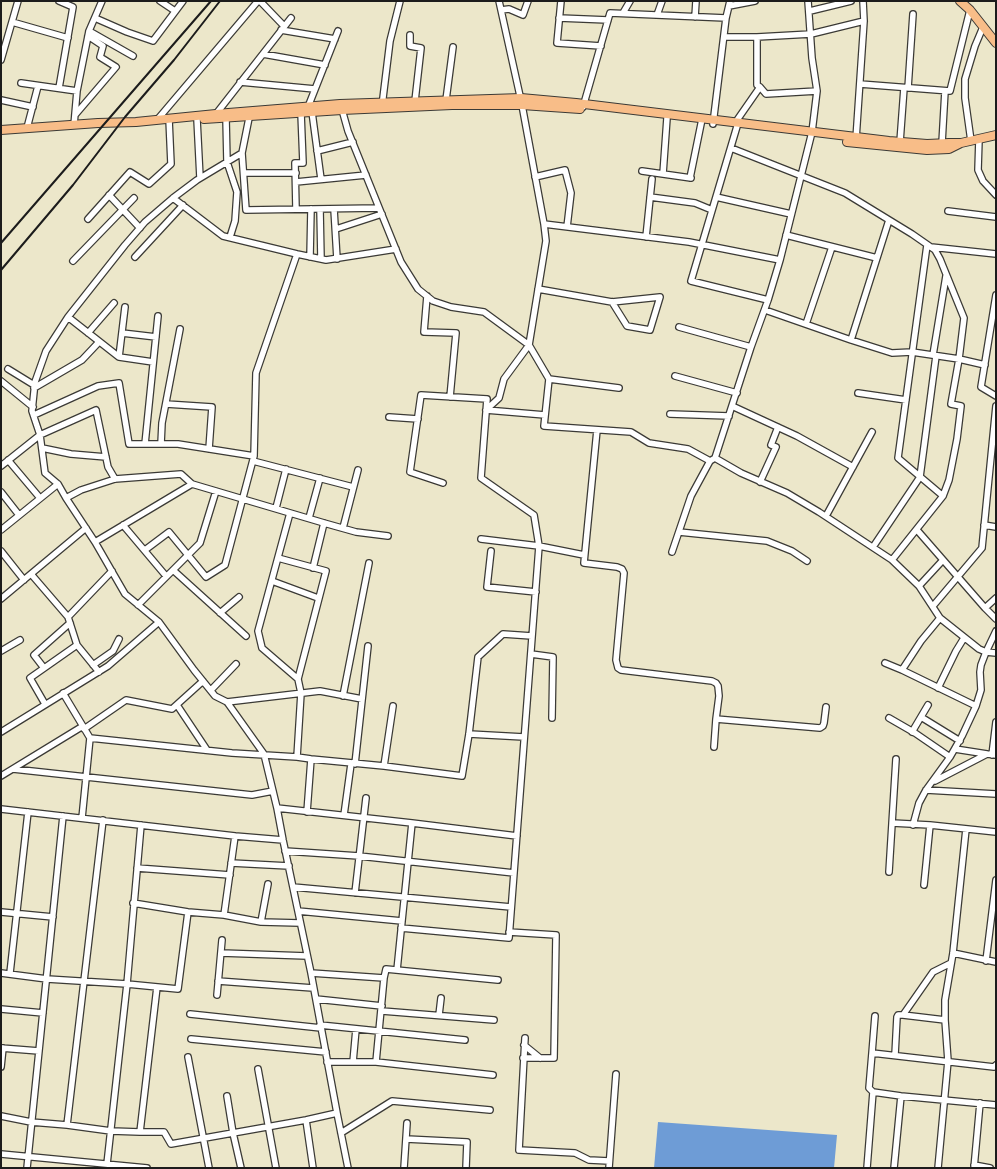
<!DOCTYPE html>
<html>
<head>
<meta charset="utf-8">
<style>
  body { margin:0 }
  #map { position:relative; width:997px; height:1169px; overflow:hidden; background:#ece7ca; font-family:Pangolin,sans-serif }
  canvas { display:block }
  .frame { position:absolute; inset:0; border:2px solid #1c1c1c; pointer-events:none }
</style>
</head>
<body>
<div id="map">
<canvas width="997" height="1169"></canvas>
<div class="frame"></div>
</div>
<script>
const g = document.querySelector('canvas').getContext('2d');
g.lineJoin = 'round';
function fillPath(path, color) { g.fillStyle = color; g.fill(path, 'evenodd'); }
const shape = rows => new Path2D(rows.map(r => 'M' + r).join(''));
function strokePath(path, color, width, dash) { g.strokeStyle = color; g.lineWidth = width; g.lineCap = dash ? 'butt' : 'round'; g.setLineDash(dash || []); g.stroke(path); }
fillPath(shape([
  [658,1122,837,1135,834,1168,654,1168]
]), '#6e9cd6');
const minor = shape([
  [160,1,175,11],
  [260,1,284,26],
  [561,1,557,43,601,46],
  [729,6,755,1],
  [501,10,509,9,523,15,528,1],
  [810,11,851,1],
  [623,13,630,1],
  [657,15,662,1],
  [695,17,696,1],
  [95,18,127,32,153,41,183,1],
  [559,18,608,20],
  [12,22,68,38],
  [281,30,335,39],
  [89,31,133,56],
  [410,35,410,46,421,48,415,101],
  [724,37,757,37,811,34,864,21],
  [263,54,325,65],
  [1,60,18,1],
  [240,82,315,89],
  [21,83,77,91],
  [860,84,950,91,970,10],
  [760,87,766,94,817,91],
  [59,88,73,7,59,1],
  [908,88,913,14],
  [1,100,33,107],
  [446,100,453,47],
  [341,106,348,131,401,262,418,289,433,301,451,307,484,312,529,345,549,379,544,426,631,432,649,443,688,449,710,461,715,458,741,473,787,493,819,512,892,560,919,586,940,618,979,649,986,652,996,653],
  [382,106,390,41,400,1],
  [308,107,338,31],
  [583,107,610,13,726,18],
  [312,112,321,179],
  [250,113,242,153,197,180,173,198,145,222,125,245,68,317,46,351,35,382,32,411,40,435,45,473,58,484,66,498,95,542,125,594,159,622,194,670,215,696,227,702,264,754,277,808,283,840,311,973,337,1113,348,1168],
  [216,114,291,18],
  [75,115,116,67,100,57,103,46,88,36],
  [226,118,227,162,237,192,235,221,230,237],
  [197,119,200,178],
  [157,120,258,1],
  [735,123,760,87,757,85,757,37],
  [738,123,691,281,768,300],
  [713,124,726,18,730,1],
  [74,125,77,91,89,31,102,1],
  [27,128,38,86],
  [856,139,864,21,863,1],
  [979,139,978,170,983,181,996,195],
  [971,141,965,98,965,79,975,46,983,27],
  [900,142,904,88],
  [942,143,945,91],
  [731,148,845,193,912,234,935,250,940,259,964,318,959,359,951,404,961,406,957,439,949,480,943,496,892,560],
  [317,151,353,142],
  [242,153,246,210,379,208],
  [642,171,691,178],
  [244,173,296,173],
  [663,174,667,118],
  [535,177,565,170,571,193,567,227],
  [690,178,702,119],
  [296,182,366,175],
  [109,195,140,228],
  [650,197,695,203,712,210],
  [716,197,791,214],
  [173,198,223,236,297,254,326,260,396,249],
  [296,209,295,163,303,163,301,113],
  [320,209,321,259],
  [334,209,337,259],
  [948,211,996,217],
  [88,219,130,172,149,184,171,164,169,119],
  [544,224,689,242,780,260],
  [336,229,382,214],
  [786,235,877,258],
  [646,237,652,179],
  [927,245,898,458,943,496],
  [931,247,996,254],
  [135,257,183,205],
  [310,257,311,209],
  [73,261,134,198],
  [538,289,612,302,660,297,650,330,627,326,612,302],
  [996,295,981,387,996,396],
  [427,296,424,332,456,333,450,397],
  [765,310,851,340,892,353,912,352,959,359,985,365],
  [68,317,119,357,153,362],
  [806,324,832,247],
  [679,327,751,347],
  [88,333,114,303],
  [122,333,156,337],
  [851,340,889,220],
  [933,355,946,276],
  [119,357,125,307],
  [8,369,34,385],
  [675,376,737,393],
  [549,379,619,388],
  [1,381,33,407],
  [34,388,82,360,99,342],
  [858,393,906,400],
  [166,404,212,407,209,449],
  [732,406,797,436,853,467],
  [486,410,499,398,504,379,529,345,546,241,544,224,522,105,499,1],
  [486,410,545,415],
  [670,414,729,416],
  [34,415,98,386,119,383,129,444,178,444,254,456],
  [389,417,418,419],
  [597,430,584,563,617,567,622,569,624,573,616,660,618,668,621,670,712,681,716,683,718,686,719,696,716,719,714,747],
  [145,444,158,316],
  [161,444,162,423,180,329],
  [42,448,71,454,106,457],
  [715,458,751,347,768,300,780,260,812,132,817,91,812,58,808,1],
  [8,460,40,498],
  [253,461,353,487],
  [1,466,40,435,96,410,108,467,115,479],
  [760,482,776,447,771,445,778,427],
  [1,492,19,515],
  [66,498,81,490,115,479,181,474,192,484,324,523,356,532,388,536],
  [276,508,286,469],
  [290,513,258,631,262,648,298,679],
  [826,516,872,432],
  [309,518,320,478],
  [123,525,166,576],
  [984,525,996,527],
  [343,528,358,470],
  [1,530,58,484],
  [917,530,985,608,996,619],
  [679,532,767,541,792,551,807,561],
  [481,539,539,546,584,555],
  [95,542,192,484],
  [873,547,920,477,936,356],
  [145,550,169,532,206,577,225,565,254,456,256,373,297,254],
  [1,551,24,580],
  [491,551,487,587,536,592],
  [672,552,691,496,710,461],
  [278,558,326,571,298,679,301,693,297,757],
  [313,568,324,523],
  [173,570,246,636],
  [31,574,68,617],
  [272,581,318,598],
  [919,586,943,560],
  [1,599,86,528],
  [138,605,200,543,216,491],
  [933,606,982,548,996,406],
  [985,608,996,598],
  [220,613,239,597],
  [940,618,921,641,902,670,976,706],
  [1,651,20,640],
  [531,654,553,657,552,718],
  [885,663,902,670],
  [93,665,113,651,119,639],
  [44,668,34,655,70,623],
  [99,672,77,645,68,617,112,571],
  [938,688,956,651,964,638],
  [211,690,236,664],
  [63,693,90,738],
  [343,696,369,563],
  [227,702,320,691,362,699],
  [45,704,30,678,77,645],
  [177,705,207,750],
  [921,717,960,741],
  [889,718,915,733,950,757],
  [716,719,820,728,823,726,824,723,826,707],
  [84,729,126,700,172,709,203,681],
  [1,732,108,666,159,622],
  [912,732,928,705],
  [469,734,524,737],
  [955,749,987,754],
  [992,755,996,722],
  [355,764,368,646],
  [384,766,393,706],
  [13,769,252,795,273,791],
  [1,776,83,726],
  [935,781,987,754,996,755],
  [926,790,996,794],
  [277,808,412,823,517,836],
  [1,809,235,836,283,840],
  [307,812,311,759],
  [344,815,351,764],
  [82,818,90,738,232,753,297,757,311,759,384,766,462,776,469,734,478,657,503,634,532,636],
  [892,823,930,825,996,832],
  [913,825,919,803,926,790,950,757,962,736,976,706,981,690,980,672,981,665,986,652,996,631],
  [285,851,359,856,514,873],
  [231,863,289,866],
  [137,868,230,875],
  [889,872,896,759],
  [924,885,930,825],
  [293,887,511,907],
  [355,893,366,798],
  [133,903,188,912,224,915,261,922,300,923],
  [298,911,402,921],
  [1,912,53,917],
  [224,915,235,836],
  [261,922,268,884],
  [401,928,509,938,539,546,534,515,481,478,487,399,421,395,410,472,443,483],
  [509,932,556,935,554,1058,523,1058],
  [221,953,307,956],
  [953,953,996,962],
  [986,961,996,880],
  [397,970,412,823],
  [1,973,47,979,127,984,178,989,188,912],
  [10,973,28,812],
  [311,973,384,978],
  [218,981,313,988],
  [217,995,222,940],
  [316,999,382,1006],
  [1,1009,43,1013],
  [382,1011,494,1020],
  [190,1014,321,1028],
  [439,1015,441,998],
  [945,1020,903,1015,933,972,951,963],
  [320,1025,465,1040],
  [525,1038,519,1150,575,1153,589,1160,609,1161],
  [191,1039,326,1052],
  [524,1045,540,1058],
  [1,1048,39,1051],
  [872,1053,875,1016],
  [895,1055,897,1017,898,1015,903,1015],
  [188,1057,209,1168],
  [327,1062,376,1062,493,1075],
  [353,1062,356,1029],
  [376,1062,384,978,386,969,498,980],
  [1,1067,3,1048],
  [258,1069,276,1168],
  [873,1092,901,1096,996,1105],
  [227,1096,233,1133,241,1168],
  [1,1116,31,1122,67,1125,111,1131,140,1132,164,1132,171,1144,306,1120,337,1113],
  [306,1120,313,1168],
  [67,1125,103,820],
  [140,1132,157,987],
  [341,1133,392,1101,490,1110],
  [406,1139,467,1142,466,1168],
  [1,1154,147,1168],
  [107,1164,127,984,141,825],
  [974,1165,990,1168],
  [27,1168,63,816],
  [404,1168,407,1123],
  [609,1168,616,1074],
  [867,1168,873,1092,869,1088,872,1053,994,1067,996,1065],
  [894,1168,901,1096],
  [938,1168,948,1061,945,1020,945,1000,953,953,966,829],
  [974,1168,980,1103]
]);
const major = shape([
  [960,1,970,10,996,43],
  [204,119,342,110,452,105,522,105,580,109],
  [1,130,98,123,136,122,216,114,340,104,521,98,576,103,889,141,927,144,949,143,961,143],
  [847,142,927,150,949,149,961,143,996,135]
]);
strokePath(minor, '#3b3a36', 8);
strokePath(major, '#3b3a36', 10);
strokePath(minor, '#fff', 5.5);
strokePath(major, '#f8bd88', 8);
strokePath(shape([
  [1,243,211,1],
  [1,270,73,185,125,117,174,60,220,1]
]), '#1c1c1c', 2);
</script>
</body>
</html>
